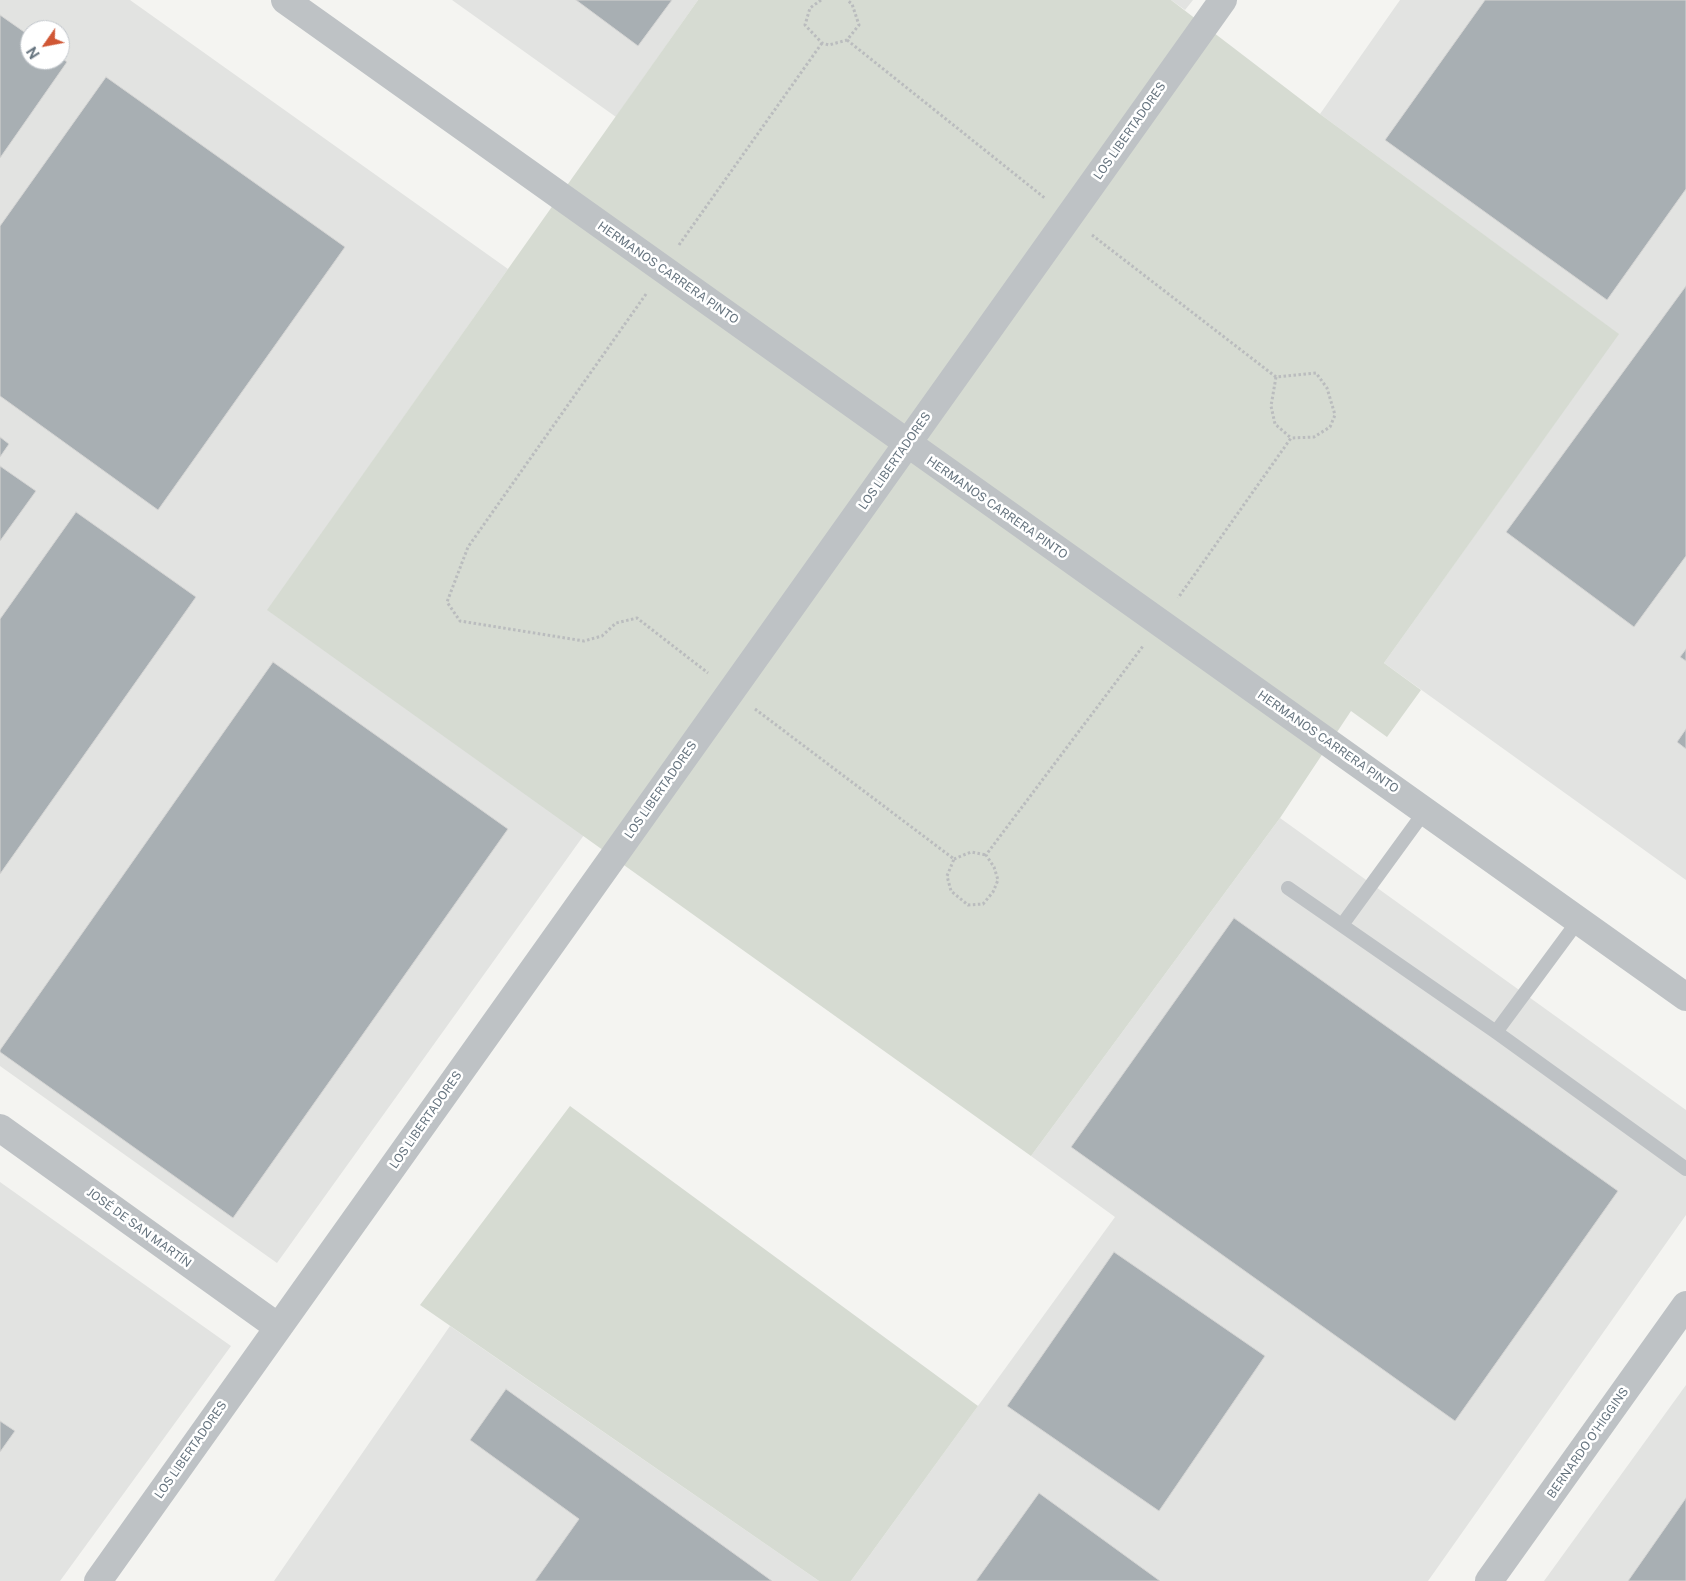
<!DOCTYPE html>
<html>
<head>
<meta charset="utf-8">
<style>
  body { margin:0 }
  #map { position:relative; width:1686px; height:1581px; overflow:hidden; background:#f4f4f1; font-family:"Public Sans",sans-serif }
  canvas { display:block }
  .north { position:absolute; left:20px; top:20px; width:50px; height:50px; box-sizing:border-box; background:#fff; border:1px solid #c2c7cc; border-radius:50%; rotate:237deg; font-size:14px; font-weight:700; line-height:20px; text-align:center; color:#66747f }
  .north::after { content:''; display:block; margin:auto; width:18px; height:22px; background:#d05735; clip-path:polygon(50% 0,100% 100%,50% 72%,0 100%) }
</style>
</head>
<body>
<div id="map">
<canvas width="1686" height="1581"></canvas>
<div class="north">N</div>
</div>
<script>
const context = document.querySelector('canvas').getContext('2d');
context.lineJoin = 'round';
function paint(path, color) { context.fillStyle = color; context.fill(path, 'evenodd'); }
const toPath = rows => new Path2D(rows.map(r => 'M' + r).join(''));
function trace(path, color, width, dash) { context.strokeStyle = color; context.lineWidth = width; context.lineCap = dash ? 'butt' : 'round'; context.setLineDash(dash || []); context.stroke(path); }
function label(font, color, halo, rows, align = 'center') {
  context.font = font + ' "Public Sans",sans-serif'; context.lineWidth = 5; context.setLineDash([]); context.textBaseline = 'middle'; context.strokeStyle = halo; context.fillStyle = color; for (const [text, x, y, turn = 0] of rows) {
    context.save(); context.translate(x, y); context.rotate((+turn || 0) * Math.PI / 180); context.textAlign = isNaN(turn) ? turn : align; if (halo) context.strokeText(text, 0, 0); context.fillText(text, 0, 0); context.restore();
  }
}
const built = toPath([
  [0,0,130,0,508,269,268,610,584,835,277,1263,0,1066],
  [30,30,60,30,60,60,30,60],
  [452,0,698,0,616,117],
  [1171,0,1193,0,1185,10],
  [1400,0,1686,0,1686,880,1384,663,1618,334,1320,114],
  [1280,818,1686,1110,1686,1215,1428,1581,851,1581,1115,1217,1031,1156],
  [0,1182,231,1346,60,1581,0,1581],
  [450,1326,819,1581,274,1581],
  [1686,1385,1686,1581,1544,1581]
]);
const green = toPath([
  [698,0,1171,0,1320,114,1619,334,1384,663,1421,690,1387,737,1351,711,1280,818,1031,1156,267,610],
  [570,1106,978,1406,851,1581,819,1581,420,1305]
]);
const building = toPath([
  [576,0,672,0,638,46,576,0],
  [1485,0,1686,0,1686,189,1607,300,1385,140,1485,0],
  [0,15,30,36,30,60,60,60,60,57,67,62,0,158,0,15],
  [106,77,345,247,158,510,0,396,0,226,106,77],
  [1686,286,1686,556,1634,627,1506,532,1686,286],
  [0,437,9,444,0,457,0,437],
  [0,466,36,491,0,541,0,466],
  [76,512,196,597,0,874,0,619,76,512],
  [1686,649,1686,661,1680,657,1686,649],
  [273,662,508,829,233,1218,0,1052,0,1050,273,662],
  [1686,729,1686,749,1677,742,1686,729],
  [1234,918,1618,1191,1455,1421,1071,1147,1234,918],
  [1114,1252,1265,1356,1159,1511,1007,1406,1114,1252],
  [506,1389,772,1581,535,1581,579,1519,470,1440,506,1389],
  [0,1421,15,1431,0,1452,0,1421],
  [1039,1493,1160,1581,976,1581,1039,1493],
  [1686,1498,1686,1581,1628,1581,1686,1498]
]);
const path = toPath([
  [821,0,810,8,805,25,822,43,829,45,847,40,859,25,852,4,847,0],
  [847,40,1046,199],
  [1092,235,1276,377,1316,373,1327,388,1335,415,1330,427,1314,437,1291,438,1178,598],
  [679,245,822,43],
  [646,294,468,547,447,602,460,621,584,641,602,636,616,623,637,618,708,673],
  [1276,377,1271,406,1275,424,1291,438],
  [755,709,954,859,947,876,951,891,968,905,983,904,993,892,998,880,994,867,986,855,1143,646],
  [954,859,971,852,986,855]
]);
const lane = toPath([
  [1288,888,1496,1032,1686,1169],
  [1342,925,1425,811],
  [1496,1032,1578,921]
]);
const street = toPath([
  [285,0,1686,997],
  [0,1128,278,1327],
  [98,1581,1223,0],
  [1489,1581,1686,1305]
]);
const streetNames = [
  ["LOS LIBERTADORES",1130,131,-55],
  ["HERMANOS CARRERA PINTO",668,273,35],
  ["LOS LIBERTADORES",895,461,-55],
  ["HERMANOS CARRERA PINTO",997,508,35],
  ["HERMANOS CARRERA PINTO",1328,742,35],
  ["LOS LIBERTADORES",661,790,-55],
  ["LOS LIBERTADORES",426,1120,-55],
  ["JOSÉ DE SAN MARTÍN",139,1228,36],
  ["BERNARDO O'HIGGINS",1588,1443,-55],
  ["LOS LIBERTADORES",191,1450,-55]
];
paint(built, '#e2e3e1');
paint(green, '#d6dbd2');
paint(building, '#a8afb3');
trace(building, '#d5d5d4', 1);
trace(path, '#babcbe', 3, [2.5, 2.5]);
trace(lane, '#bec2c5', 14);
trace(street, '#bec2c5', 28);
label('12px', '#66747f', '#fff', streetNames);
</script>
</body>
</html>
